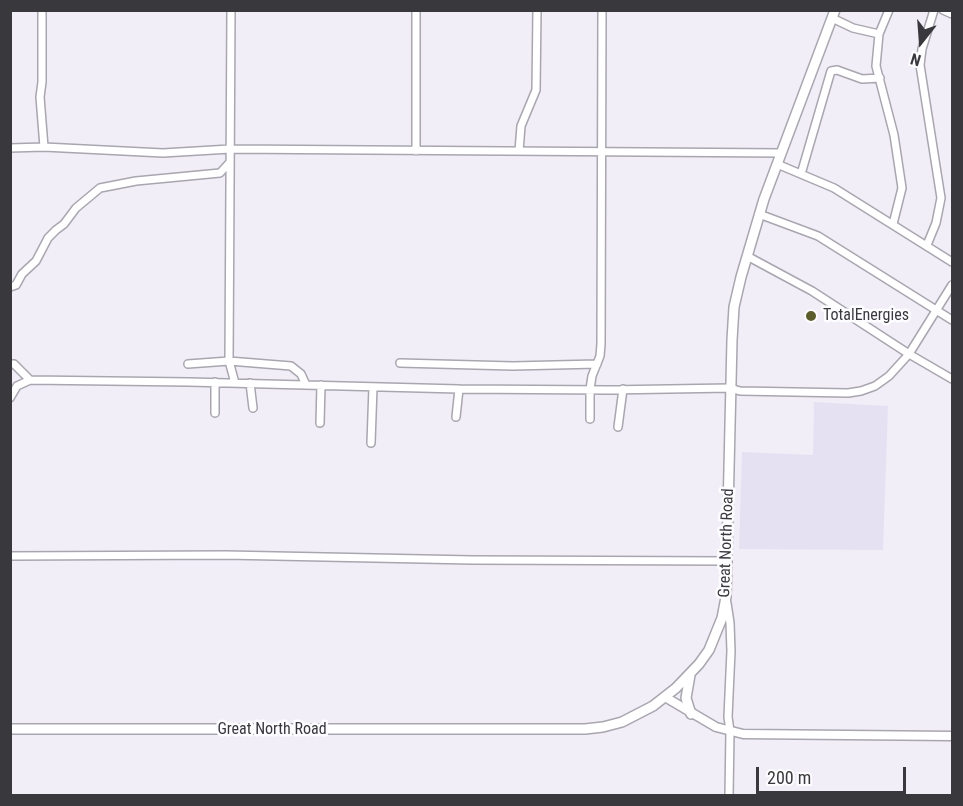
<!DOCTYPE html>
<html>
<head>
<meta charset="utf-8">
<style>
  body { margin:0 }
  #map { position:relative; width:963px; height:806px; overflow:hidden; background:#f1eef8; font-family:"Roboto Condensed",sans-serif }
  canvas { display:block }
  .frame { position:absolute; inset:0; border:12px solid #39383c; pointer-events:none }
  .north { position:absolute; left:891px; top:12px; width:60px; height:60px; -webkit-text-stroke:4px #fdfdff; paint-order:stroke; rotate:197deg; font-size:16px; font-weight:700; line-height:24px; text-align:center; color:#39383c }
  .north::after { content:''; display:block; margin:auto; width:21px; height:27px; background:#39383c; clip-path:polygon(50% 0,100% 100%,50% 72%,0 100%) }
  .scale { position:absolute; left:756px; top:767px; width:150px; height:27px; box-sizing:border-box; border:3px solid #39383c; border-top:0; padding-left:8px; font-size:18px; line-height:21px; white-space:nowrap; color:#39383c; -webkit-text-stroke:4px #fdfdff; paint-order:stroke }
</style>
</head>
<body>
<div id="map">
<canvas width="963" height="806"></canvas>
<div class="frame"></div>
<div class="north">N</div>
<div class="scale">200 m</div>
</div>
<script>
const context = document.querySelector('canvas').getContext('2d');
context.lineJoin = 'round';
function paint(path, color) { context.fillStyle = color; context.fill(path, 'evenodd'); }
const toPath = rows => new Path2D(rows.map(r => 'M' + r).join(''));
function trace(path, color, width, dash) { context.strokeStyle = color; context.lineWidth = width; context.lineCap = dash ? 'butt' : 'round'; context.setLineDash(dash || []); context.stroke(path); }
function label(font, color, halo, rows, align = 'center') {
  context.font = font + ' "Roboto Condensed",sans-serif'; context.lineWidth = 5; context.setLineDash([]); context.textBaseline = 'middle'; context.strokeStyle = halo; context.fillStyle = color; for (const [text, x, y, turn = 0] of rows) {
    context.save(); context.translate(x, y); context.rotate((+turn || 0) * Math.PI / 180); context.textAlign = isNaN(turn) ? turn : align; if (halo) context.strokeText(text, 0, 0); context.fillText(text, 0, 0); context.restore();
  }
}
const built = toPath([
  [814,402,888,406,883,550,739,549,742,452,813,455]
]);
const minor = toPath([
  [42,10,42,82,40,97,44,147],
  [231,10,229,361,235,383],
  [889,10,879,34,876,66,894,135,902,188,893,224],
  [943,10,952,14],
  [832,18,853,28,879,34],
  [10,148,44,147,163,153,230,149,781,153],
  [416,151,416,10],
  [519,151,521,126,536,90,537,10],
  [777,164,834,188,952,262],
  [801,174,831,71,837,70,862,79,880,78],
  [759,214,818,236,952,320],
  [927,245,936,223,941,198,920,65,922,49,934,10],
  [747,256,812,291,909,354,952,379],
  [10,287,16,285,22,274,36,261,48,238,56,230,64,224,76,208,100,188,136,181,220,173,230,162],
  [400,363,513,366,597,364],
  [10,364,14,364,30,380],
  [188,364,229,361,291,366,301,374,306,385],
  [250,383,253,408],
  [10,398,17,386,30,380,189,382,459,389,608,390,730,388,740,391,848,393,861,391,875,386,889,376,909,354,952,285],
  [215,413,215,382],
  [456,417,459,389],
  [590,419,590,389,592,376,600,356,601,344,602,10],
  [320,423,321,385],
  [618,427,623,389],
  [371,443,373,387],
  [10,556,226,555,472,560,728,561],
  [727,603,730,623,731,651,728,717,730,731,729,796]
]);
const major = toPath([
  [665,697,716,727,743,734,952,736]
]);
const highway = toPath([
  [690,675,686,698,691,714],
  [10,729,585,729,603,727,622,722,653,706,676,688,699,664,709,650,722,618,726,597,732,340,734,307,741,277,764,199,835,10]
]);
const markers = [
  [811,316,6,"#5b5e2c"]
];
const poiNames = [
  ["TotalEnergies",823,316]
];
const streetNames = [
  ["Great North Road",727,543,-88],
  ["Great North Road",272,730]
];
paint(built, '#e6e1f2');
trace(minor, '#a9a6af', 10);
trace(major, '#a9a6af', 11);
trace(highway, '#a9a6af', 12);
trace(minor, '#fff', 7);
trace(major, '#fff', 8);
trace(highway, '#fff', 9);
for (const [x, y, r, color] of markers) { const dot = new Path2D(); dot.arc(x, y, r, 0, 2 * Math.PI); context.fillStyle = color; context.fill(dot); trace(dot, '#fdfdff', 2); }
label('16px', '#39383c', '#fdfdff', poiNames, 'left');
label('16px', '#39383c', '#fdfdff', streetNames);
</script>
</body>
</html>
